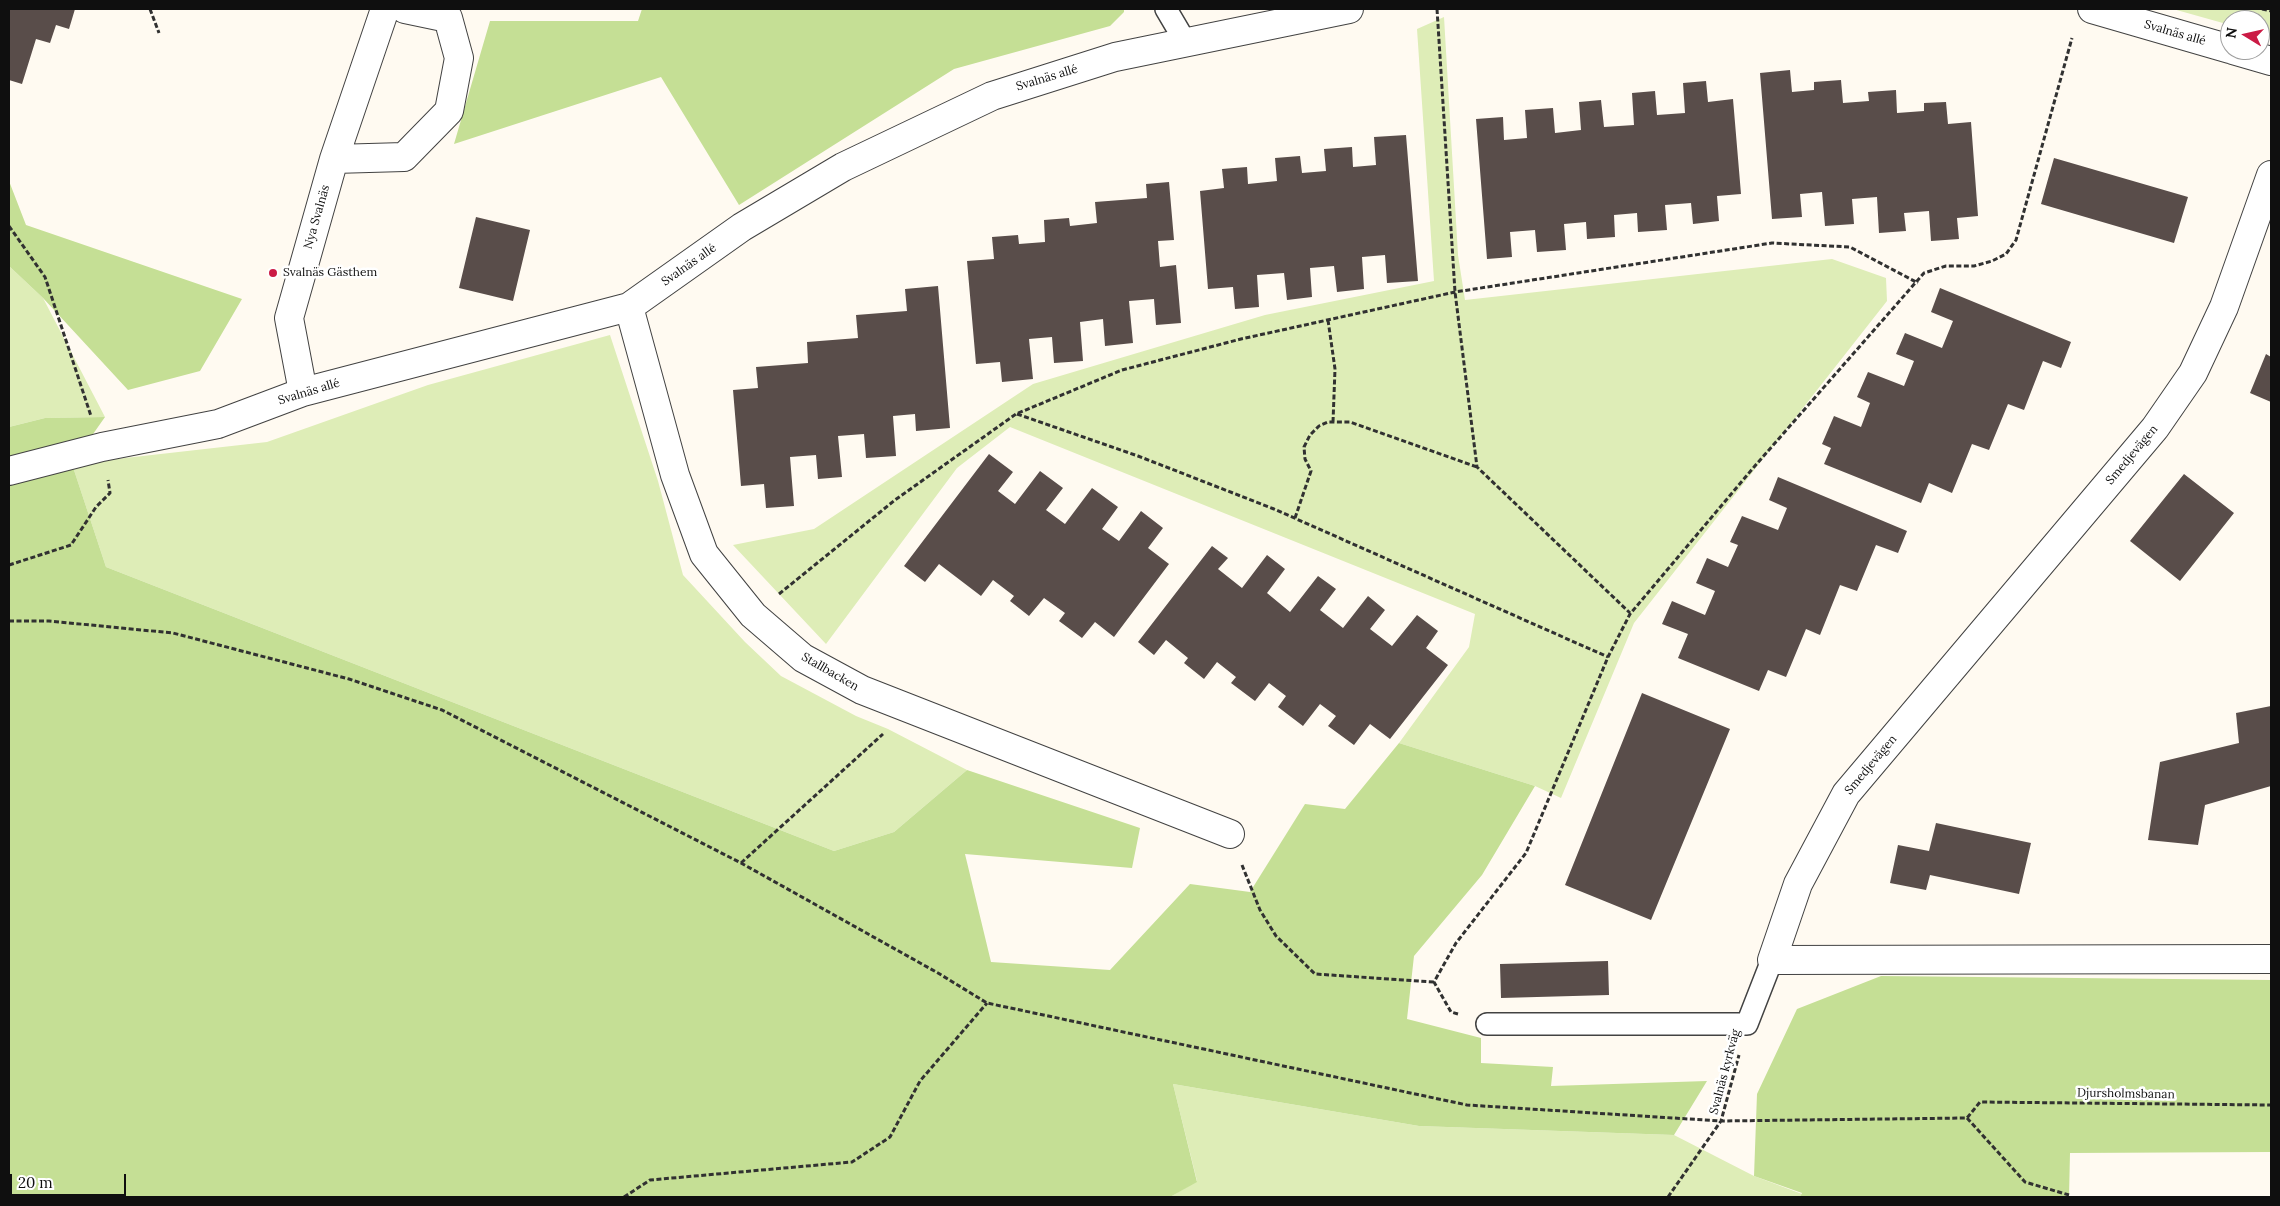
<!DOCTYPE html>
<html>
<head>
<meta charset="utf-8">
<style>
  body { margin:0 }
  #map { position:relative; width:2280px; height:1206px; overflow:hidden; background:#fffaf1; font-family:Lora,serif }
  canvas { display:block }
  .frame { position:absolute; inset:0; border:10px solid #0f0f0f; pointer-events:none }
  .north { position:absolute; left:2220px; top:10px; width:50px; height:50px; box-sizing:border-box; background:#fff; border:1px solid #9f9f9f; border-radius:50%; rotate:279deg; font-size:14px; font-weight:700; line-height:20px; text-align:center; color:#0f0f0f }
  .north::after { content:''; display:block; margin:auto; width:18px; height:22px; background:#cb1b45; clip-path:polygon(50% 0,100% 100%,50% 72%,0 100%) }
  .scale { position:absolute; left:10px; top:1174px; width:116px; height:22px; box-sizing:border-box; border:2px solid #0f0f0f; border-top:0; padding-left:6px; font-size:15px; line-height:18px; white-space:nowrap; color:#0f0f0f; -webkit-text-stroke:4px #fff; paint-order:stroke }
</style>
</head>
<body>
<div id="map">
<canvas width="2280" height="1206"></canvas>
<div class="frame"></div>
<div class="north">N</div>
<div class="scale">20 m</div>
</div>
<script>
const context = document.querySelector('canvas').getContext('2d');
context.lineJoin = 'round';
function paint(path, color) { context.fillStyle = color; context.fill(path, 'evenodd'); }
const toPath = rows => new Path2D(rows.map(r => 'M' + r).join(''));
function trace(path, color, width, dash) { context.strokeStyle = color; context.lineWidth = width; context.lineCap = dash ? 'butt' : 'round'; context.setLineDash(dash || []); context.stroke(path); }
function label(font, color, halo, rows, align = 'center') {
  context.font = font + ' Lora,serif'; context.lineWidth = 5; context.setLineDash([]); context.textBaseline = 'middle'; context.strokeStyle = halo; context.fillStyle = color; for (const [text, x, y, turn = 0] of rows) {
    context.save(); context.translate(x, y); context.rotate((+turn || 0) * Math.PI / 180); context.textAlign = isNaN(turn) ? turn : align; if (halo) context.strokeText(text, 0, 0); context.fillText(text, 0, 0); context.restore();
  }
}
const green = toPath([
  [2173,9,2271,9,2271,37,2260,34,2260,20,2230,20,2230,25],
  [1444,17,1458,255,1465,300,1832,259,1886,278,1887,301,1634,623,1561,798,1535,786,1399,743,1469,647,1475,614,1010,427,957,468,826,644,733,545,814,529,1033,384,1265,315,1434,281,1417,29],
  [9,266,43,298,105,417,45,418,9,427],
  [610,335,658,481,683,575,745,642,781,676,856,716,888,729,967,770,894,832,834,851,106,567,72,464,267,442,428,385],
  [1173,1084,1419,1126,1674,1135,1754,1176,1802,1194,1800,1197,1170,1197,1197,1181]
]);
const forest = toPath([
  [642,9,1124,9,1124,12,1110,26,954,69,739,205,661,77,454,144,490,21,638,21],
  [9,181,26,225,242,299,200,371,128,390,43,298,9,266],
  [105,417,72,464,106,567,834,851,894,832,967,770,1140,828,1132,868,965,854,991,962,1110,970,1190,884,1250,892,1305,804,1345,809,1399,743,1535,786,1482,875,1414,956,1407,1019,1481,1038,1481,1063,1553,1067,1551,1086,1707,1081,1674,1135,1419,1126,1173,1084,1197,1182,1170,1197,9,1197,9,427,45,418],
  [1881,976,2271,980,2271,1152,2070,1153,2069,1197,1800,1197,1802,1193,1754,1176,1757,1094,1797,1009]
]);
const building = toPath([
  [9,9,75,9,69,29,56,25,50,43,36,39,22,84,9,80],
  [1790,70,1792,92,1814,90,1814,82,1841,80,1843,103,1869,101,1868,92,1896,90,1897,113,1924,111,1924,103,1946,102,1948,124,1971,122,1978,216,1957,218,1959,239,1931,241,1929,211,1904,213,1906,231,1879,233,1877,197,1852,199,1854,224,1825,226,1822,192,1800,194,1802,217,1772,219,1760,73],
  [1706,81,1708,102,1733,99,1741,194,1717,196,1719,221,1693,224,1691,203,1665,205,1667,230,1638,232,1637,213,1614,215,1615,237,1587,239,1586,222,1564,224,1566,250,1537,252,1535,230,1510,232,1512,257,1487,259,1476,119,1503,117,1504,140,1527,138,1525,110,1553,108,1555,133,1581,130,1579,102,1601,100,1604,127,1634,125,1632,93,1655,91,1657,115,1685,113,1683,83],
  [1406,135,1418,281,1387,283,1385,255,1362,257,1364,289,1337,292,1334,266,1310,268,1312,297,1287,300,1284,273,1257,275,1259,307,1235,309,1233,287,1208,289,1200,191,1224,188,1222,169,1247,167,1248,184,1277,181,1275,158,1300,156,1302,173,1326,171,1324,149,1352,147,1353,167,1376,165,1374,137],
  [2054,158,2188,197,2174,243,2041,204],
  [1169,182,1174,240,1158,241,1160,267,1176,265,1181,323,1156,325,1154,299,1129,301,1133,343,1105,346,1103,319,1080,322,1083,361,1054,363,1052,337,1029,339,1033,379,1002,382,1000,362,976,364,967,261,994,259,992,237,1018,235,1019,244,1045,242,1044,220,1069,218,1070,226,1097,223,1095,202,1147,198,1146,184],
  [476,217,530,230,513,301,459,288],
  [938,286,950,428,916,431,915,414,893,416,896,456,866,458,864,434,838,436,842,477,818,479,816,455,790,457,794,506,766,508,764,484,741,486,733,390,758,388,756,367,808,363,807,342,858,338,856,315,907,311,905,289],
  [1940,288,2071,342,2061,368,2043,361,2024,410,2008,404,1989,450,1972,444,1952,493,1929,483,1921,503,1824,464,1831,448,1822,444,1834,416,1861,427,1870,403,1857,397,1868,372,1904,386,1914,361,1896,354,1905,333,1942,348,1953,321,1931,312],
  [2266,354,2271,357,2271,402,2250,393],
  [989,454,1013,472,998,491,1015,504,1040,471,1063,488,1046,510,1065,524,1092,488,1118,507,1102,529,1119,541,1141,511,1163,528,1148,548,1169,564,1114,637,1095,622,1082,638,1059,621,1065,613,1044,598,1029,616,1010,601,1014,596,993,580,981,596,939,564,925,582,904,566],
  [2184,474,2234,513,2180,581,2130,541],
  [1778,477,1907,531,1898,553,1876,545,1857,591,1840,585,1820,635,1806,629,1786,677,1768,670,1759,691,1678,658,1688,634,1662,624,1672,601,1705,615,1715,591,1696,583,1707,558,1728,567,1738,545,1730,542,1742,516,1778,530,1787,508,1769,500],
  [1212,546,1228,558,1218,569,1242,588,1267,555,1285,569,1267,593,1290,612,1318,576,1336,589,1320,610,1343,628,1368,596,1385,610,1370,629,1392,646,1417,615,1438,631,1426,648,1448,665,1390,739,1370,724,1354,745,1328,726,1336,716,1320,704,1303,726,1278,707,1286,696,1269,683,1255,701,1231,683,1236,677,1217,662,1204,679,1184,663,1188,658,1166,640,1154,655,1138,642],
  [1642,693,1730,729,1651,920,1565,885],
  [2271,706,2271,786,2205,805,2198,845,2148,840,2160,762,2239,743,2236,713],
  [1936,823,2031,843,2019,894,1930,875,1926,890,1890,883,1898,845,1929,851],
  [1608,961,1609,995,1501,998,1500,964]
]);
const path = toPath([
  [150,9,159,33],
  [1437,9,1455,292,1477,467,1630,613],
  [2262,9,2271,11],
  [9,226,45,277,91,416],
  [1328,320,1335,369,1333,422],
  [1017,414,1138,456,1274,509,1608,657],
  [1295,518,1311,471,1305,459,1304,447,1310,435,1319,426,1328,422,1350,422,1477,467],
  [9,565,71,545,96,507,110,493,108,480],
  [779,594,895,500,1016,414,1122,370,1241,339,1455,292,1772,243,1850,247,1918,283],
  [9,621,49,621,173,633,349,679,442,710,741,863,938,973,987,1003,1467,1105,1721,1121,1967,1118,1980,1102,2271,1105],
  [741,863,883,734],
  [1242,865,1260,910,1276,936,1315,974,1434,982],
  [1458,1014,1451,1012,1434,982,1456,943,1526,853,1608,657,1630,614,1754,467,1924,273,1946,266,1974,266,1992,261,2006,254,2016,240,2072,38],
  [1967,1118,2025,1182,2069,1195],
  [9,1195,17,1197],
  [624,1197,650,1180,852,1162,890,1137,920,1081,987,1003],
  [1668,1197,1721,1121,1739,1055]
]);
const service = toPath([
  [1166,9,1186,43],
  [1487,1024,1747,1024,1772,960]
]);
const minor = toPath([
  [2092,9,2230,49],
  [2233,50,2271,61],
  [334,159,404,157,449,111,459,58,448,18,405,9],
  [2271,175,2224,307,2193,373,2155,428,1846,794,1798,884,1772,960,2271,959],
  [629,307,675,475,704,554,753,615,803,658,862,690,1230,834],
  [303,392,289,318,334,159,385,9],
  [9,471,102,447,218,424,303,392,629,307,742,227,843,167,992,96,1115,57,1349,9]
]);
const markers = [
  [273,273,5,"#cb1b45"]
];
const streetNames = [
  ["Svalnäs allé",2175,33,16],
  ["Svalnäs allé",1047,78,-17],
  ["Nya Svalnäs",317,217,-74],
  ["Svalnäs allé",689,265,-35],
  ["Svalnäs allé",309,392,-17],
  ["Smedjevägen",2132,455,-50],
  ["Stallbacken",830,672,30],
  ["Smedjevägen",1871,765,-50],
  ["Svalnäs kyrkväg",1725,1072,-75],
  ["Djursholmsbanan",2126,1094,1]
];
const poiNames = [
  ["Svalnäs Gästhem",283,273]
];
paint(green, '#deedb7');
paint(forest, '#c5df95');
paint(building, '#594d4a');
trace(service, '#424242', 24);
trace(minor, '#424242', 30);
trace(path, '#313131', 3, [5, 2.5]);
trace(service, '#fff', 21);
trace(minor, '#fff', 28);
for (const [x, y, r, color] of markers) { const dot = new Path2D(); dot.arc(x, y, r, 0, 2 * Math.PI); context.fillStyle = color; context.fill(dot); trace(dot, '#fff', 2); }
label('12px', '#0f0f0f', '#fff', streetNames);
label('12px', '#0f0f0f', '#fff', poiNames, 'left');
</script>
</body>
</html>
